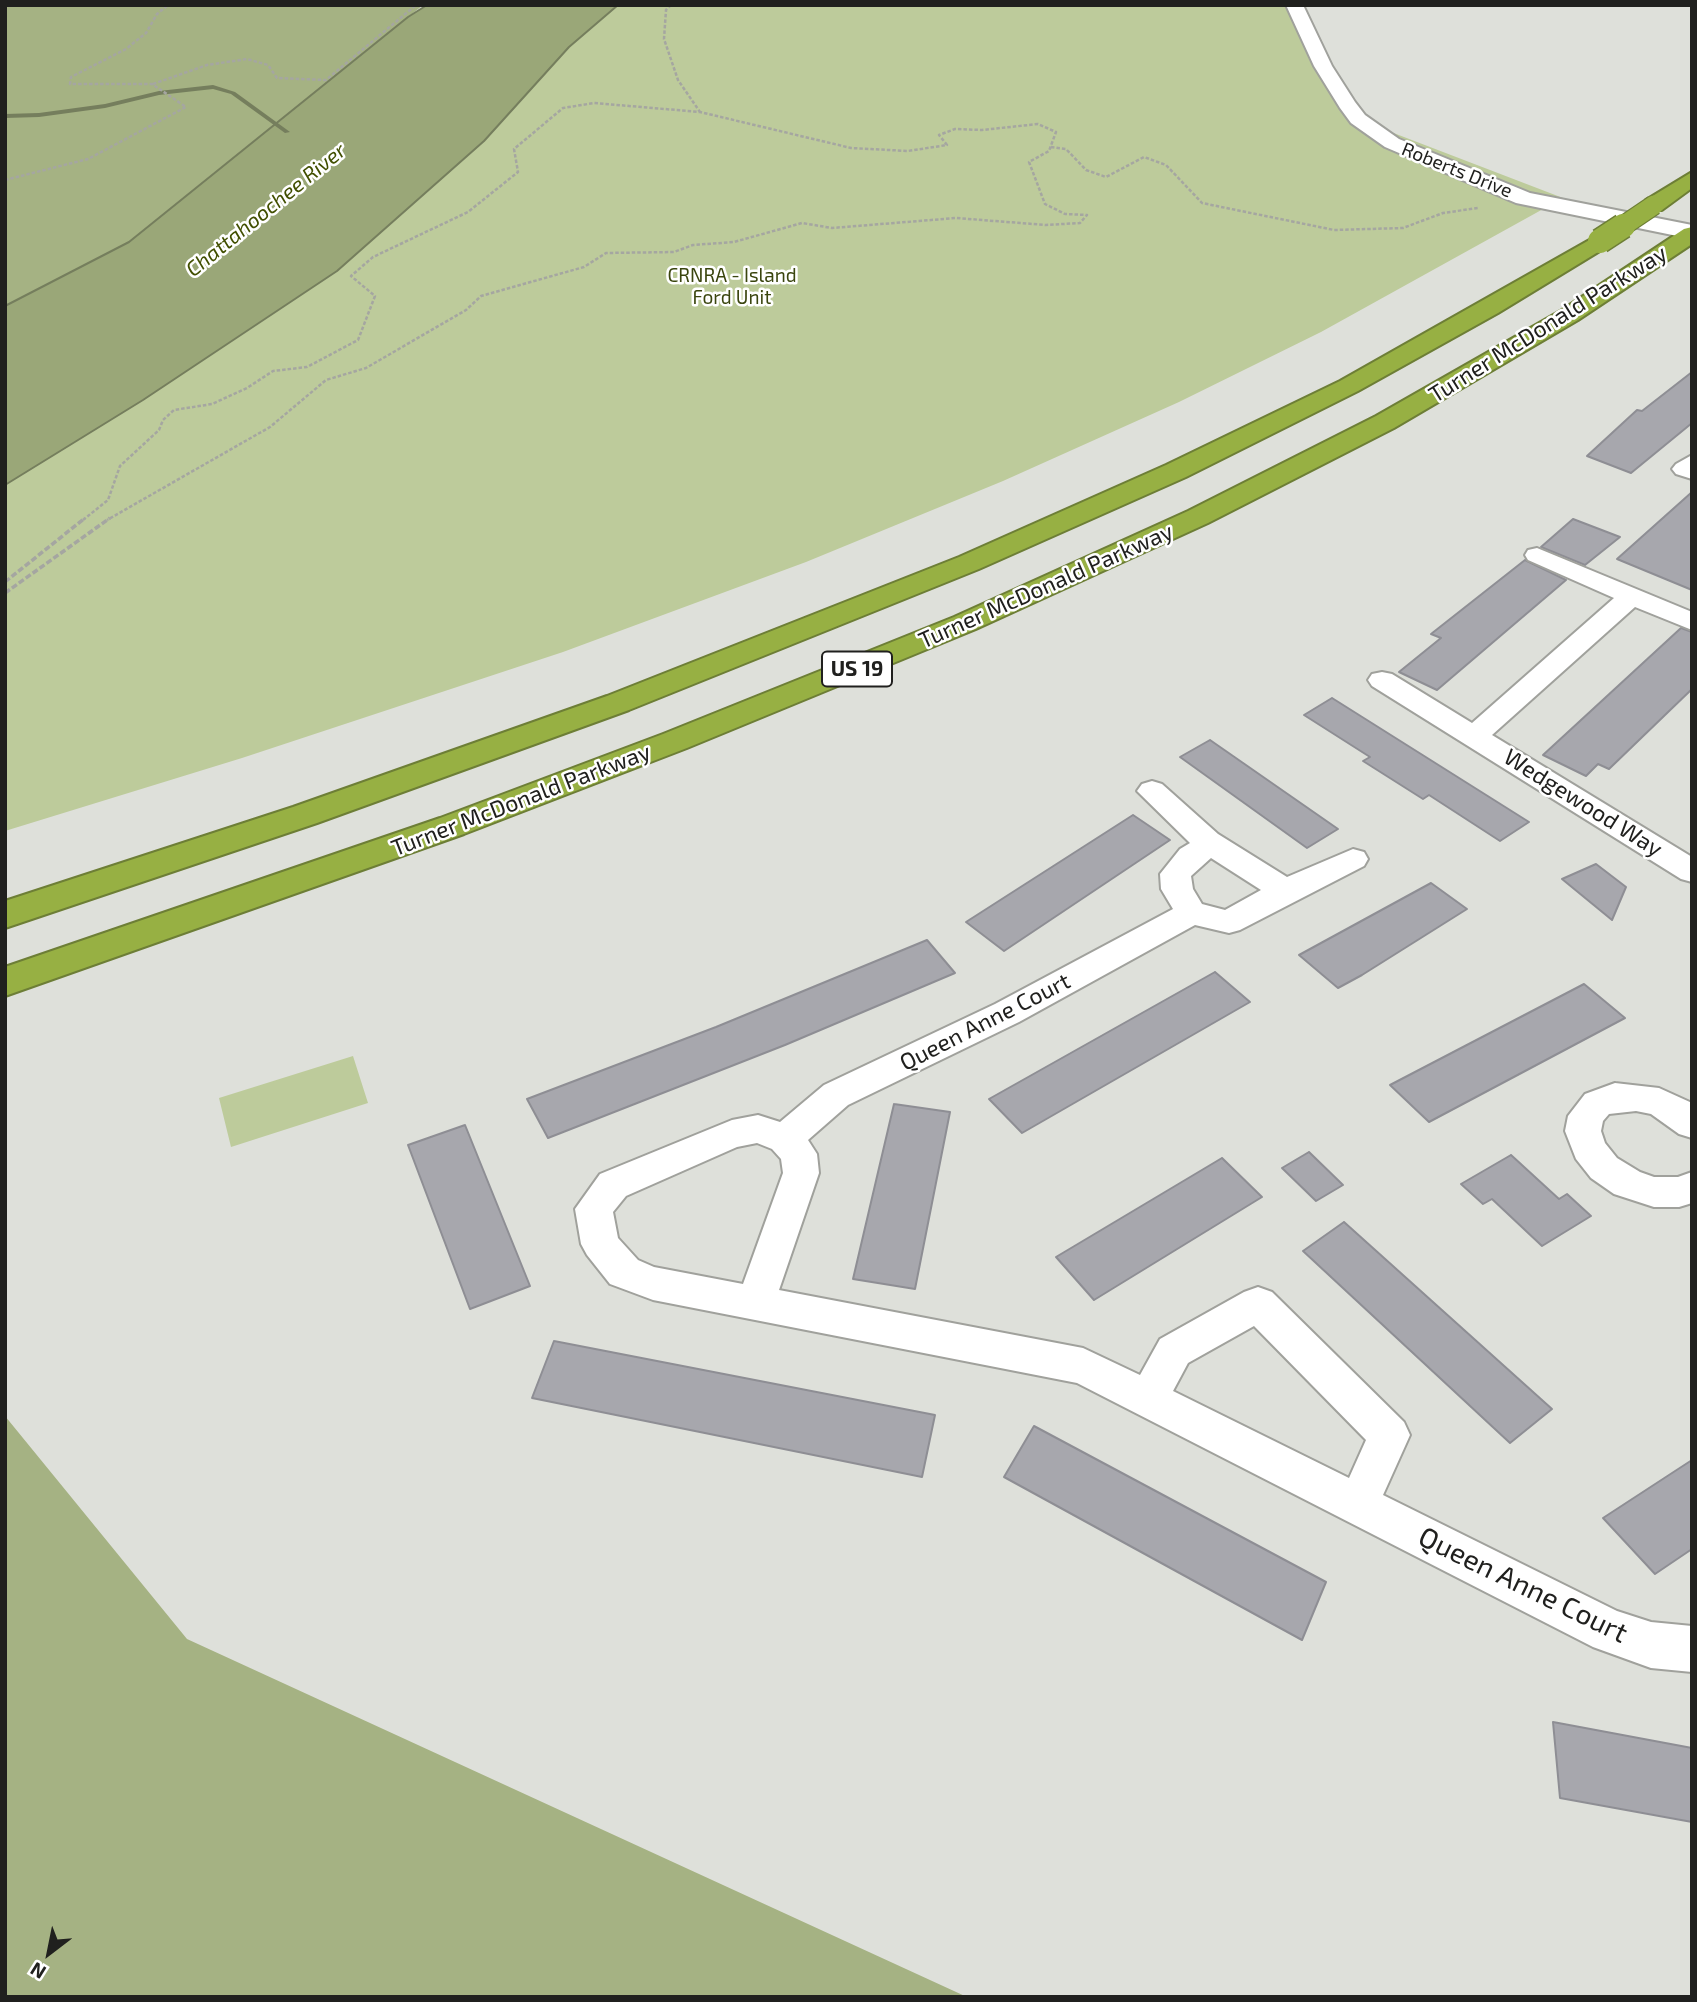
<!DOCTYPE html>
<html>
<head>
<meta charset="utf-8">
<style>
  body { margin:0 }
  #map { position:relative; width:1697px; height:2002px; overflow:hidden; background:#dee0da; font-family:"Exo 2",sans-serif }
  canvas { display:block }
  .frame { position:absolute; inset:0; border:7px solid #20201e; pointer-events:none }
  .north { position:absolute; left:14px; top:1918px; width:70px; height:70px; -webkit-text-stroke:5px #fff; paint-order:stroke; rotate:212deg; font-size:19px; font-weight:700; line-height:28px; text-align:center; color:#20201e }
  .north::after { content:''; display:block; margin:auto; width:24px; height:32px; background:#20201e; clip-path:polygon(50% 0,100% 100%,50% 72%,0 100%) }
</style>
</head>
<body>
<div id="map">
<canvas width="1697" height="2002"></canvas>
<div class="frame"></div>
<div class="north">N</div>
</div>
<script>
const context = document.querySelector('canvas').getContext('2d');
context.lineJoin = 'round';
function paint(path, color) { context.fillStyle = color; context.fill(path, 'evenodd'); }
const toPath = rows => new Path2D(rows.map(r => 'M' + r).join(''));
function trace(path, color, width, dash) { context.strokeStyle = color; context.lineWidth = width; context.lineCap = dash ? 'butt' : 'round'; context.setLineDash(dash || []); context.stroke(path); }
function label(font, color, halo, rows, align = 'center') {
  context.font = font + ' "Exo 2",sans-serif'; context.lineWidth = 5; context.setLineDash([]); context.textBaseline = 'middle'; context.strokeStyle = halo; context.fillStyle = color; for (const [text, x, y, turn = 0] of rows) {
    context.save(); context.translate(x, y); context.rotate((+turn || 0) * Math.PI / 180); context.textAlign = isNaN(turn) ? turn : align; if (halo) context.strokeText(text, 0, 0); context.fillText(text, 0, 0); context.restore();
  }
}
const green = toPath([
  [618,5,1290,5,1289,10,1344,114,1563,198,1321,332,1179,402,1003,481,806,562,563,652,242,758,5,831,5,485,143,400,337,271,484,141,569,47],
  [353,1056,368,1103,231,1147,219,1098]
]);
const forest = toPath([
  [5,5,423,5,129,242,5,306],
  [5,1416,187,1639,967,1997,5,1997]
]);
const water = toPath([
  [427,5,618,5,569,47,484,141,337,271,143,400,5,485,5,306,129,242,408,17,427,5]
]);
const stream = toPath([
  [213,85,235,92,290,132,285,133,231,94,213,89,159,95,105,108,39,117,5,118,5,114,39,113,105,104,159,91,213,85]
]);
const building = toPath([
  [1692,372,1692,423,1631,473,1587,456,1637,410,1642,411,1692,372],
  [1692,492,1692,590,1617,559,1692,492],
  [1573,519,1620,537,1585,565,1541,547,1573,519],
  [1525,560,1566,580,1437,690,1399,672,1441,638,1431,634,1525,560],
  [1681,628,1692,632,1692,689,1609,769,1598,764,1586,776,1543,755,1681,628],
  [1332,698,1529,822,1500,841,1429,795,1423,799,1363,761,1370,757,1304,715,1332,698],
  [1210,740,1338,829,1307,848,1180,757,1210,740],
  [1133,815,1170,840,1004,951,966,922,1133,815],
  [1596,864,1626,887,1612,920,1562,879,1596,864],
  [1431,883,1467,909,1362,975,1338,988,1299,955,1431,883],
  [927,940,955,973,785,1045,548,1138,527,1099,716,1027,927,940],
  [1215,972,1250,1002,1022,1133,989,1099,1215,972],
  [1584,984,1625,1018,1429,1122,1390,1085,1584,984],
  [894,1104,950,1112,915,1289,853,1279,894,1104],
  [465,1125,530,1286,470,1309,408,1145,465,1125],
  [1309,1152,1343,1185,1316,1201,1282,1168,1309,1152],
  [1511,1155,1559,1199,1567,1194,1591,1216,1542,1246,1492,1199,1483,1204,1461,1184,1511,1155],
  [1222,1158,1262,1197,1094,1300,1056,1257,1222,1158],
  [1344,1222,1552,1409,1510,1443,1303,1251,1344,1222],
  [554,1341,935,1415,922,1477,532,1398,554,1341],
  [1034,1426,1326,1582,1302,1640,1004,1477,1034,1426],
  [1692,1460,1692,1549,1655,1574,1603,1518,1692,1460],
  [1553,1722,1692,1748,1692,1822,1560,1798,1553,1722]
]);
const pathFar1 = toPath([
  [671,5,666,10,664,39,678,80,700,112],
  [153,84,207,65,247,59,268,65,277,78,326,80,416,5],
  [1051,147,1066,149,1086,170,1106,177,1144,157,1166,165,1202,203,1334,230,1403,228,1443,213,1478,208],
  [5,180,88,159,186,107,152,84,70,84,71,77,126,49,146,33,157,14,168,5],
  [83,520,108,500,120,466,159,430,163,420,174,410,212,404,247,388,273,371,307,367,358,340,375,296,351,276,373,257,468,212,518,172,514,149,563,108,594,103,700,112,851,148,908,151,947,145,939,135,955,129,982,130,1038,124,1056,132,1049,151,1029,162,1045,204,1065,214,1087,215,1080,223,1046,225,956,218,832,228,802,223,734,242,693,245,674,252,606,253,584,267,481,296,466,310,366,368,326,380,270,427,107,520]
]);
const path = toPath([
  [5,582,85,518],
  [5,593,110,518]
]);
const minor = toPath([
  [1692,455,1692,479,1676,474,1672,469,1676,464,1692,455],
  [1537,548,1692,612,1692,630,1635,607,1492,735,1692,857,1692,882,1681,879,1372,686,1368,680,1372,674,1382,672,1392,674,1472,723,1614,598,1528,560,1525,555,1528,550,1537,548],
  [1152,781,1162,784,1218,834,1287,877,1353,849,1364,852,1368,859,1364,866,1240,930,1229,933,1195,925,1019,1022,848,1105,808,1140,817,1154,819,1173,779,1290,1083,1348,1140,1375,1160,1339,1244,1292,1258,1287,1272,1292,1404,1422,1410,1435,1383,1495,1617,1611,1651,1622,1692,1626,1692,1672,1651,1668,1593,1647,1077,1383,653,1300,610,1284,587,1255,581,1244,575,1209,600,1174,732,1120,758,1115,780,1122,824,1085,995,1004,1173,909,1161,889,1160,874,1180,849,1190,843,1137,791,1142,784,1152,781],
  [1211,858,1261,890,1225,910,1202,904,1193,889,1191,876,1211,858],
  [757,1143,772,1149,781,1159,783,1173,743,1284,654,1267,638,1260,618,1238,613,1212,626,1196,737,1147,757,1143],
  [1254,1326,1366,1440,1349,1478,1173,1391,1188,1363,1254,1326],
  [1615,1083,1659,1088,1692,1103,1692,1138,1679,1134,1651,1114,1636,1111,1609,1114,1603,1121,1601,1131,1605,1143,1617,1158,1640,1172,1654,1177,1678,1177,1692,1172,1692,1203,1679,1207,1654,1207,1614,1194,1591,1178,1576,1159,1565,1131,1568,1116,1585,1094,1615,1083]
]);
const tertiary = toPath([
  [1286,5,1303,5,1332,66,1355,102,1365,115,1399,139,1530,193,1692,225,1692,239,1516,203,1385,147,1351,123,1340,108,1314,66,1286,5]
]);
const motorway = toPath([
  [1692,172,1692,188,1662,210,1646,210,1643,205,1646,200,1692,172],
  [1692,227,1692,244,1578,320,1394,428,1208,523,976,629,687,748,464,834,5,996,5,967,440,818,663,734,954,617,1188,511,1376,416,1562,310,1684,229,1692,227],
  [1600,234,1611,241,1608,246,1498,313,1358,391,1186,477,979,569,629,710,317,823,5,928,5,901,293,807,607,696,959,557,1166,465,1340,381,1600,234]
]);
const motorwayBridgeFar1 = toPath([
  [1620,228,1654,205]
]);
const motorwayBridge = toPath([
  [1600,241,1623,226]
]);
const farStreetnames = [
  ["Roberts Drive",1457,170,22]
];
const farParknames = [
  ["CRNRA - Island",732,276],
  ["Ford Unit",732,298]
];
const farWaternames = [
  ["Chattahoochee River",266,210,-39]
];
const shields = [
  [857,669,70]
];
const shieldNames = [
  ["US 19",857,669]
];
const streetNames = [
  ["Turner McDonald Parkway",1548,324,-32],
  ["Turner McDonald Parkway",1046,586,-24],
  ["Turner McDonald Parkway",521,800,-21],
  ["Wedgewood Way",1583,803,32],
  ["Queen Anne Court",985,1022,-27]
];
const nearStreetnames = [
  ["Queen Anne Court",1523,1585,26]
];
paint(green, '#bdcb9b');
paint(forest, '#a5b283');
paint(water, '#9aa778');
trace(water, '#757e5d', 2);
paint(stream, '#757e5d');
paint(building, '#a7a7ad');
trace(building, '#8e8e94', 2);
trace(minor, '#a0a19c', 4);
trace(tertiary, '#a0a19c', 4);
trace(motorway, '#6d7e36', 4);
trace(pathFar1, '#a5a6a1', 2.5, [3.5, 2]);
trace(path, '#a5a6a1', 3.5, [6, 2.5]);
paint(minor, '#fff');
paint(tertiary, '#fff');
paint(motorway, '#97b043');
trace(motorwayBridgeFar1, '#6d7e36', 21, []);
trace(motorwayBridge, '#6d7e36', 27, []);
trace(motorwayBridgeFar1, '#97b043', 19);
trace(motorwayBridge, '#97b043', 24);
label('19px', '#20201e', '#fff', farStreetnames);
label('19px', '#3a450e', '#fff', farParknames);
label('italic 21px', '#414f00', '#fff', farWaternames);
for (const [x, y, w] of shields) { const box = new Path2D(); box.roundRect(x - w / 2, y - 17.5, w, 35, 5); context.fillStyle = '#fff'; context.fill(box); trace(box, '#20201e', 2); }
label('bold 21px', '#20201e', null, shieldNames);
label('23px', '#20201e', '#fff', streetNames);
label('28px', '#20201e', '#fff', nearStreetnames);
</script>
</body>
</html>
